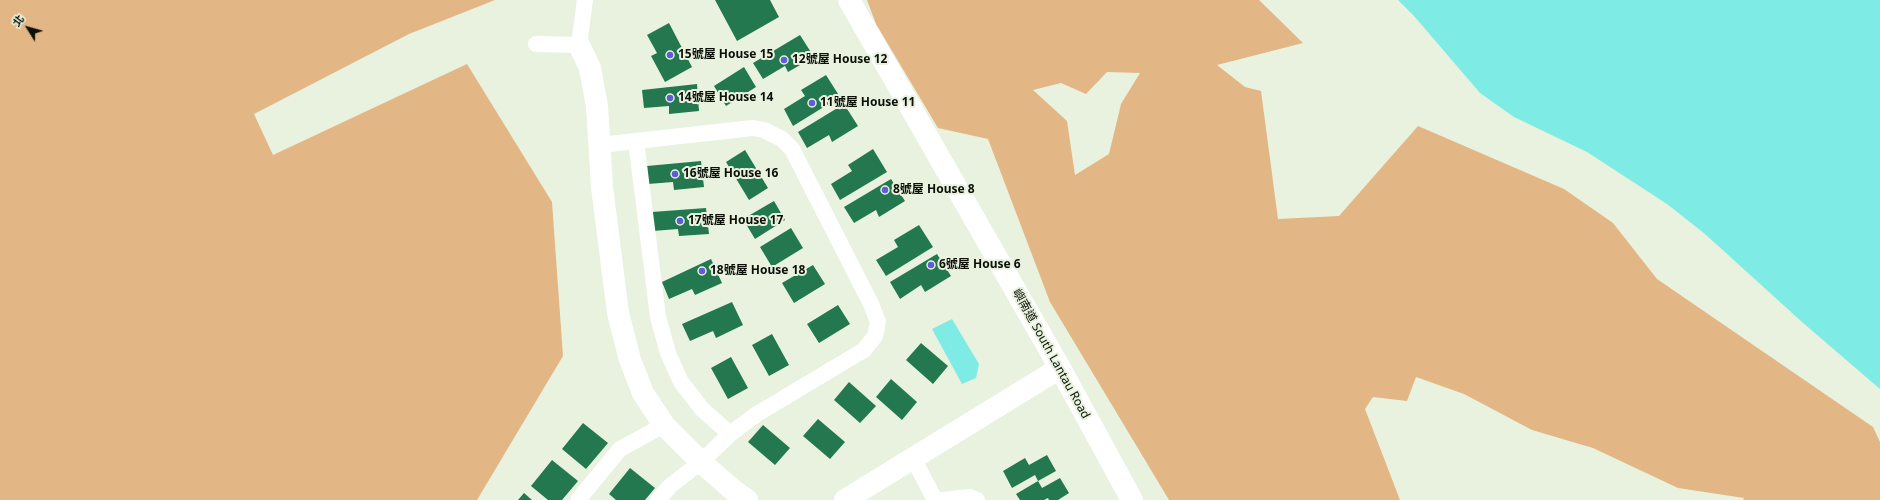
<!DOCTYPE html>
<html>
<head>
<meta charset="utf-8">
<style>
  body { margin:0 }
  #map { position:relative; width:1880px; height:500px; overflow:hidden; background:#e8f2de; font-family:"Noto Sans","Noto Sans TC",sans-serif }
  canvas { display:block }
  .north { position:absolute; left:8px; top:8px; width:40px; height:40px; -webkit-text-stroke:3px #e8f2de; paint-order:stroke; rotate:307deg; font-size:11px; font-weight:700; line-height:16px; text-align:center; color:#0c1009 }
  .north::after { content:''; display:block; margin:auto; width:14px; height:18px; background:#0c1009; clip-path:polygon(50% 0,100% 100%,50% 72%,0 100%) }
</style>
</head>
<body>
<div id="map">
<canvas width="1880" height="500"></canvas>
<div class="north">北</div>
</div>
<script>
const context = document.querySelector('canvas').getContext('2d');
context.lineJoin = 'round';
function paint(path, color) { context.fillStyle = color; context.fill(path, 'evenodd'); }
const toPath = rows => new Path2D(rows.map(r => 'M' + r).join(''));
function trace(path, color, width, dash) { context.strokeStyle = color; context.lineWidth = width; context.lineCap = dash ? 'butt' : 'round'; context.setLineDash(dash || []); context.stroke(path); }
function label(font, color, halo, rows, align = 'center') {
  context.font = font + ' "Noto Sans","Noto Sans TC",sans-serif'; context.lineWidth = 4; context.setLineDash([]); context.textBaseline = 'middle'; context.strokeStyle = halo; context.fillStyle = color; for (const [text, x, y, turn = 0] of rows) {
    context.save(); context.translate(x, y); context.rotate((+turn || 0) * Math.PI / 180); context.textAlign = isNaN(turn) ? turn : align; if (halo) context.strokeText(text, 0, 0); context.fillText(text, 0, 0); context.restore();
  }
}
const green = toPath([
  [0,0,495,0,409,34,254,114,273,155,467,64,552,202,563,356,477,500,0,500],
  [867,0,1259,0,1303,43,1217,65,1245,87,1261,91,1278,219,1339,216,1418,126,1564,189,1613,223,1657,279,1873,427,1880,442,1880,500,1743,500,1744,498,1678,488,1593,448,1532,430,1464,394,1416,377,1407,401,1373,397,1365,409,1400,500,1169,500,1050,302,988,139,938,128,876,24],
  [1107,72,1140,73,1121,104,1109,154,1075,175,1067,121,1033,90,1061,83,1086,94]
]);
const water = toPath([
  [1398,0,1880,0,1880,389,1802,322,1705,234,1667,204,1587,152,1514,117,1480,93,1414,16],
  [952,319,979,364,976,378,962,384,932,329]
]);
const building = toPath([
  [715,0,770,0,779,17,737,41],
  [669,23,692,67,665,82,651,56,657,53,647,35],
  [800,35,814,57,788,72,785,66,763,79,753,63],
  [744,67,756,87,726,106,714,86],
  [826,75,840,97,793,126,784,109,805,96,801,90],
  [697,84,699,111,669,114,669,106,644,108,642,90],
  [844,104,858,126,832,142,829,135,807,148,798,132],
  [873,149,887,172,840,200,831,184,852,171,848,165],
  [745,150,768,188,749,200,726,162],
  [701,161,704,187,674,190,673,182,648,184,647,166],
  [891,179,905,201,879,217,876,210,854,223,844,207],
  [774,201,785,220,755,239,743,219],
  [706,208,709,234,679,236,678,229,653,231,652,212],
  [919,225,933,247,886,276,876,260,898,247,894,240],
  [791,228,803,248,772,267,760,247],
  [937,254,951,276,925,292,921,285,900,299,890,282],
  [711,259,722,283,695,295,692,289,669,299,662,282],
  [813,265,825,284,794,303,782,283],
  [732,302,743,325,716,338,713,331,690,341,682,324],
  [838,305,850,324,819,343,807,324],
  [772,334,789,365,769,376,752,345],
  [921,343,948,366,933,384,906,360],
  [731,357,748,388,728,399,711,368],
  [891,379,917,402,902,420,876,397],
  [849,382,876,406,860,423,834,400],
  [818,419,845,442,830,459,803,436],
  [583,423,608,443,586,469,562,449],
  [763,425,790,448,775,465,748,442],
  [1047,455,1056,471,1038,481,1035,475,1012,488,1003,471,1025,458,1029,465],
  [552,460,578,481,562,500,548,500,531,486],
  [630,468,655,488,645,500,616,500,609,494],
  [1060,478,1069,493,1058,500,1049,500,1048,498,1044,500,1020,500,1016,494,1038,481,1042,488],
  [524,493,532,500,518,500]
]);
const lane = toPath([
  [536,44,579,45,585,0],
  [636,141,658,317,668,353,681,382,702,409,730,434],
  [600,145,753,128,764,130,782,139,792,149,871,304,878,322,875,336,864,350,757,414,730,434,701,462,670,486,658,500],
  [913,458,935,500],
  [578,500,620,449,664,425],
  [942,500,970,497,977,500]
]);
const street = toPath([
  [579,45,590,68,597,106,602,187,618,313,630,360,643,393,664,425,701,462,733,490,747,500],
  [845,500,1060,368]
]);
const secondary = toPath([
  [849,0,1060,368,1132,500]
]);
const markers = [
  [670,55,4,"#5f5dd5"],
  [784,60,4,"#5f5dd5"],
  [670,98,4,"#5f5dd5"],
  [812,103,4,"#5f5dd5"],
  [675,174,4,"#5f5dd5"],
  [885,190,4,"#5f5dd5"],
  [680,221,4,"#5f5dd5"],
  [931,265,4,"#5f5dd5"],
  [702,271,4,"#5f5dd5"]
];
const poiNames = [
  ["15號屋 House 15",678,55],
  ["12號屋 House 12",792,60],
  ["14號屋 House 14",678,98],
  ["11號屋 House 11",820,103],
  ["16號屋 House 16",683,174],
  ["8號屋 House 8",893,190],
  ["17號屋 House 17",688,221],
  ["6號屋 House 6",939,265],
  ["18號屋 House 18",710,271]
];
const streetNames = [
  ["嶼南道 South Lantau Road",1051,354,61]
];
paint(green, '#e3b685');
paint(water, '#7eece4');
paint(building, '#237850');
trace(lane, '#fff', 16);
trace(street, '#fff', 22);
trace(secondary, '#fff', 22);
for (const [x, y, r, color] of markers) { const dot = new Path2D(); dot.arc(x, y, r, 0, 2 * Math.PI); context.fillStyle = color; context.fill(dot); trace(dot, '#e8f2de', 1.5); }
label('bold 12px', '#0c1009', '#e8f2de', poiNames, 'left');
label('12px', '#0c1009', '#e8f2de', streetNames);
</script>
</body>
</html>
